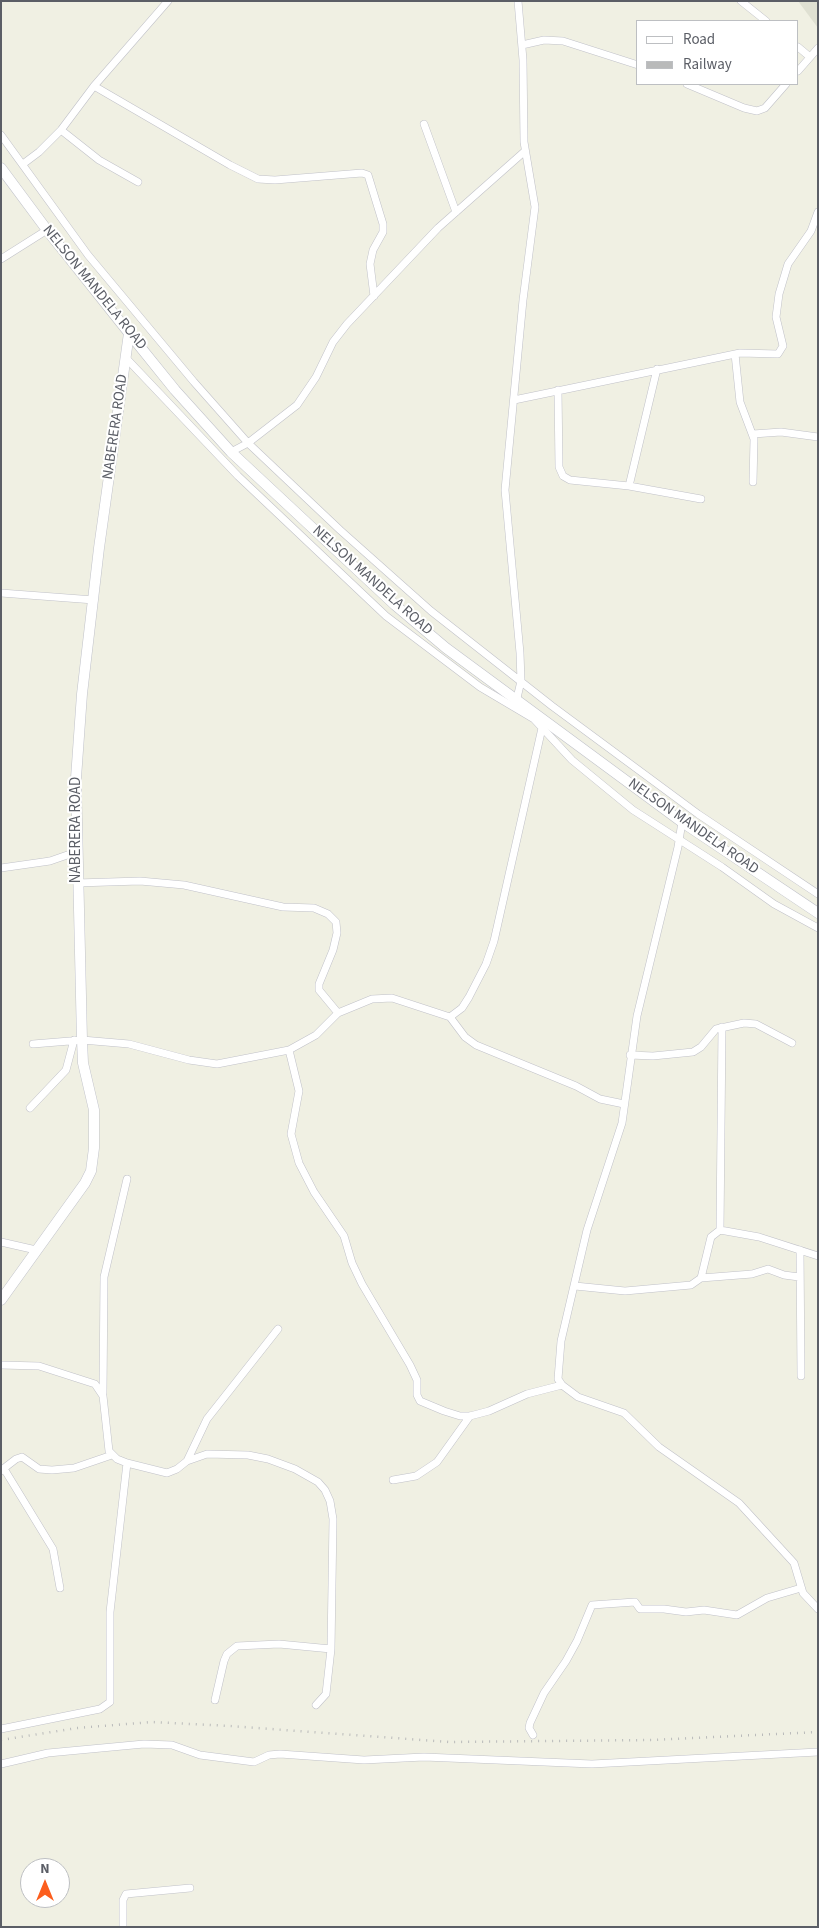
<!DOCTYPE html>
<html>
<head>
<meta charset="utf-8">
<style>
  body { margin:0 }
  #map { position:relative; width:819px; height:1928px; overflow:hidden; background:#f0f0e3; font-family:"Source Sans 3",sans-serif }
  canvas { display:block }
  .frame { position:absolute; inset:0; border:2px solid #5b5e66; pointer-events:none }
  .legend { position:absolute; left:636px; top:20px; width:162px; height:65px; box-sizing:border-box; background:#fff; border:1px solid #bdbfc2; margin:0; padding:6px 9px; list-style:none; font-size:15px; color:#5b5e66 }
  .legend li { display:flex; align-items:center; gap:10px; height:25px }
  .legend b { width:25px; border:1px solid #bdbfc2 }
  .north { position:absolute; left:20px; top:1858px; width:50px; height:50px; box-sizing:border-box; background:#fff; border:1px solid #bdbfc2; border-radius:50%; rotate:0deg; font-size:14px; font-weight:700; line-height:20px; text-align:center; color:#5b5e66 }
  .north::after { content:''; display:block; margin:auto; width:18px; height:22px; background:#fc5e1e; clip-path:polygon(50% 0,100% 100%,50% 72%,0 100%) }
</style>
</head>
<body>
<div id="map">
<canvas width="819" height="1928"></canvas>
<div class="frame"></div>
<ul class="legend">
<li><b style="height:6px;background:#fff"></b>Road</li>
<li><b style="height:6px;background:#b9baba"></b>Railway</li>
</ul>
<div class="north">N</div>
</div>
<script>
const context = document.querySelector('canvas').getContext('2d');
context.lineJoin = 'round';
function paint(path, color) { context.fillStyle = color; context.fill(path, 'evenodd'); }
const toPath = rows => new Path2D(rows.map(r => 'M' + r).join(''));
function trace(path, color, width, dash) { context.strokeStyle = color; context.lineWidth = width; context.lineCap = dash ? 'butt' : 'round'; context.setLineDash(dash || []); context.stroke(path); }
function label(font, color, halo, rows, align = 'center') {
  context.font = font + ' "Source Sans 3",sans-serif'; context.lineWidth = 4; context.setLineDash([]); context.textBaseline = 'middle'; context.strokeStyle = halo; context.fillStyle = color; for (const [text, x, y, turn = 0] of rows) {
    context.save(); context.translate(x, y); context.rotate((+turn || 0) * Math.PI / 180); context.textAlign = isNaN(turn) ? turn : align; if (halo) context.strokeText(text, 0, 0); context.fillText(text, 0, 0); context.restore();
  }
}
const education = toPath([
  [798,1,818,1,818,28]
]);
const street = toPath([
  [741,1,766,21],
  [522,45,544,40,563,41,638,65],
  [798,47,810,57],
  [798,71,818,48],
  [687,84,744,108,757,111,765,108,786,84],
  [94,86,230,165,258,179,275,180,362,173,368,175,383,224,383,232,373,250,370,264,374,296],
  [424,124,456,212],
  [61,130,99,160,138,182],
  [1,135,88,255,194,382,248,443,340,530,431,611,552,706,698,814,818,894],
  [23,164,39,152,61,130,94,86,168,1],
  [1,259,47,230],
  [735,354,740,402,754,439,753,482],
  [125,357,238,476,386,616,480,687,534,719,572,760,633,810,722,867,774,904,818,928],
  [558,390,559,467,563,476,570,480,629,486,701,499],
  [514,400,740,353,778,354,783,346,776,317,779,294,788,264,811,231,818,212],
  [753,434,781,432,818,437],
  [231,452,248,443,297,405,316,377,333,342,347,324,438,228,525,151],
  [629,486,657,369],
  [1,593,94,600],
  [517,698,521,681,520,653,505,490,523,300,535,207,524,142,523,60,518,1],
  [682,822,678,847,637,1016,622,1123,587,1230,561,1341,558,1379,562,1385,578,1397,624,1413,659,1447,739,1503,794,1563,803,1593,818,1609],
  [1,868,50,861,76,852],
  [77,883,140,881,184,885,283,907,314,908,328,914,336,922,337,933,333,950,319,984,319,990,338,1013],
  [450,1017,465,1037,476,1045,576,1086,600,1099,624,1104],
  [33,1044,82,1040,129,1044,189,1060,217,1064,289,1050,316,1035,338,1013,372,999,392,998,450,1017,462,1008,469,997,486,964,494,941,542,728],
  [289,1050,299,1091,291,1134,299,1163,314,1192,344,1236,352,1263,362,1284,410,1365,417,1380,417,1395,420,1401,444,1411,460,1416,470,1416,489,1411,527,1394,562,1385],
  [630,1055,653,1056,693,1052,701,1047,716,1029,744,1023,756,1024,792,1043],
  [30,1108,66,1070,74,1040],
  [720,1230,722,1027],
  [1,1242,36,1250],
  [800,1250,801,1376],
  [701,1278,752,1274,768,1269,784,1275,799,1277],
  [575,1286,625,1291,691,1285,701,1278,711,1237,720,1230,759,1237,818,1256],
  [1,1365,39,1366,95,1384,103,1396,109,1451,117,1459,127,1463,167,1473,177,1469,187,1461,207,1454,248,1455,268,1459,295,1469,318,1482,325,1490,330,1501,333,1519,331,1649,326,1694,316,1705],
  [103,1393,104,1277,127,1179],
  [187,1461,207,1419,278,1329],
  [1,1469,6,1472,53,1549,60,1588],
  [3,1469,16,1459,22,1457,39,1469,52,1470,74,1468,112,1455],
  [393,1480,416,1476,437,1462,470,1416],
  [215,1700,224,1661,227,1654,237,1646,279,1644,331,1649],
  [1,1729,100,1709,110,1702,110,1612,127,1463],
  [533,1735,529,1728,530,1723,544,1693,566,1661,577,1641,592,1605,635,1602,640,1609,664,1609,686,1612,704,1610,737,1615,767,1598,801,1588],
  [1,1764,48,1753,144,1744,172,1745,200,1755,254,1762,269,1755,280,1754,364,1760,424,1757,592,1764,818,1752],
  [123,1927,123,1900,126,1894,190,1888]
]);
const secondary = toPath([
  [1,168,47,230,129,333,175,390,231,452,395,605,446,648,682,822,818,913],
  [1,1300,85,1183,91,1171,94,1148,94,1110,83,1063,82,1040,76,778,82,694,99,548,129,333]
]);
const rail = toPath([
  [1,1740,77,1728,152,1722,230,1726,449,1742,652,1740,818,1732]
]);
const streetNames = [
  ["NELSON MANDELA ROAD",94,288,51],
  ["NABERERA ROAD",116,427,-82],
  ["NELSON MANDELA ROAD",372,581,42],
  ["NELSON MANDELA ROAD",693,827,35],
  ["NABERERA ROAD",77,830,-90]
];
paint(education, '#dfe0d2');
trace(street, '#c0c1c8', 8);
trace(secondary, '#c0c2ca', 11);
trace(street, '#fff', 7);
trace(secondary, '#fff', 10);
trace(rail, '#b9baba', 2.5, [1, 6]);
label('15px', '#5b5e66', '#fff', streetNames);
</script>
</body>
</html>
